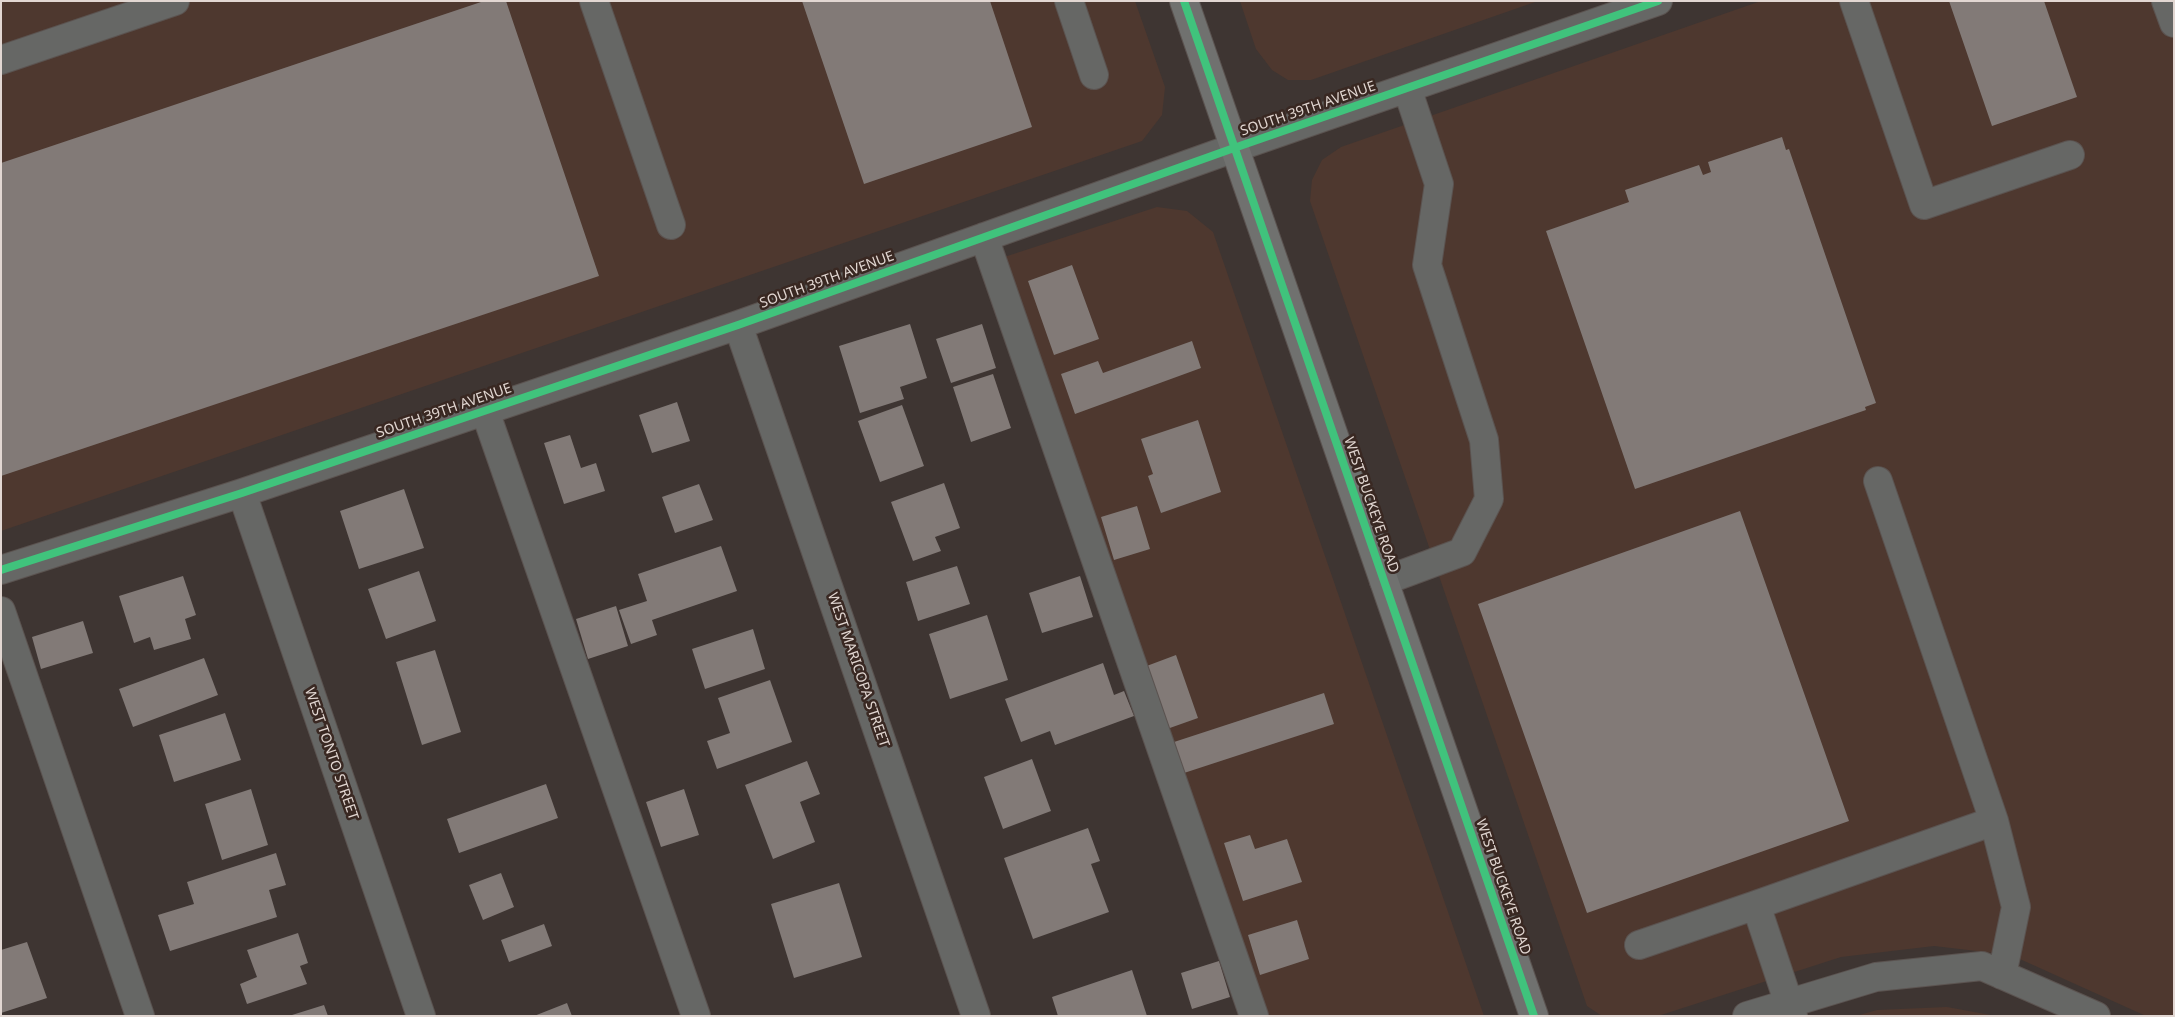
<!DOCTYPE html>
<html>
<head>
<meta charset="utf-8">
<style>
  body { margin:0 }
  #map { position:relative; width:2175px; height:1017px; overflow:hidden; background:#3e3532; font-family:"Noto Sans",sans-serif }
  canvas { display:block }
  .frame { position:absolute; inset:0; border:2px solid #e2d7d2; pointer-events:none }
</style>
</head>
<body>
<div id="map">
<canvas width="2175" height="1017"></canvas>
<div class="frame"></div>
</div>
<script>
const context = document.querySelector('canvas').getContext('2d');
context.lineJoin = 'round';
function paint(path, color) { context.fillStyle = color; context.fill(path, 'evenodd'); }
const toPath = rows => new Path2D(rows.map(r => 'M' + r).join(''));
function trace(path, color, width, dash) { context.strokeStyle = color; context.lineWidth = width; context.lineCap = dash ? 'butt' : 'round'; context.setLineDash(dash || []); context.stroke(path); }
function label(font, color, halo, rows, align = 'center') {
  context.font = font + ' "Noto Sans",sans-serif'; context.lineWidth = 5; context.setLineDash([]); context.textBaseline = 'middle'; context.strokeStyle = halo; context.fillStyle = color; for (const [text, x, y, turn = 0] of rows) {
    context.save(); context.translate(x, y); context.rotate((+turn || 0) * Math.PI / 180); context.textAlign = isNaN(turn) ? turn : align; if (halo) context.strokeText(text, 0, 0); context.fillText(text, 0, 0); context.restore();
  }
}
const built = toPath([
  [1,1,1135,1,1165,87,1162,115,1142,141,1,531],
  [1240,1,1538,1,1311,80,1288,80,1272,70,1256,49],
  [1761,1,2174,1,2174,1016,2146,1016,2011,955,1934,946,1841,957,1658,1016,1602,1016,1587,1006,1310,201,1312,180,1322,160,1341,147],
  [1157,207,1187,211,1213,232,1484,1016,1239,1016,983,264],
  [1947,1007,1996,1016,1856,1016,1877,1010]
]);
const building = toPath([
  [484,1,506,1,599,276,1,476,1,163],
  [802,1,990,1,1032,127,864,184],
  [1949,1,2044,1,2077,97,1992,126],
  [1782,137,1786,150,1789,149,1876,403,1865,407,1866,410,1635,489,1546,231,1629,202,1625,190,1699,165,1703,175,1711,172,1708,162],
  [1072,265,1099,339,1054,355,1028,281],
  [910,324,927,378,900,387,904,399,860,413,839,346],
  [982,324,996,368,951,383,936,339],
  [1192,341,1201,368,1075,414,1061,374,1098,361,1103,373],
  [993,374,1011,428,971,442,953,387],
  [677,402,690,441,652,453,639,415],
  [902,405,924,466,880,482,858,421],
  [1198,420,1221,492,1161,513,1148,476,1153,474,1141,439],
  [570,435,581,468,596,463,605,491,564,504,544,443],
  [944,483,960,528,935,537,941,551,913,561,891,502],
  [699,484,713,520,675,533,662,497],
  [404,489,424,548,359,569,340,511],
  [1137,506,1150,549,1114,560,1101,517],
  [1740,511,1849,821,1587,913,1478,604],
  [721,546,737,591,652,620,657,635,631,644,619,610,647,601,638,574],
  [957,566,970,604,918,621,906,582],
  [419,571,436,621,386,639,368,589],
  [183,576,196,615,185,619,191,639,154,650,150,637,134,643,119,596],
  [1080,576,1093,617,1042,633,1029,593],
  [616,606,628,646,588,659,576,619],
  [987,615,1008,680,950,699,929,634],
  [83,621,93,653,41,669,32,637],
  [753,629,765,669,705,689,692,649],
  [435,650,461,732,422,745,396,662],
  [1176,655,1198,718,1167,729,1144,667],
  [204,658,218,695,133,727,119,689],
  [1103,663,1114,695,1124,691,1134,716,1055,745,1050,731,1021,742,1005,699],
  [770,680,792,742,717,769,707,741,730,733,718,698],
  [1324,693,1334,724,1184,773,1174,742],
  [225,713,241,760,174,782,159,735],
  [1032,759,1051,811,1003,829,984,777],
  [807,761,820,794,800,802,815,842,773,859,745,785],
  [546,784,558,818,459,853,447,819],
  [251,789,268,845,222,860,205,804],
  [684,789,699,835,661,847,646,802],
  [1088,828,1100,861,1091,864,1109,912,1033,939,1004,858],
  [1250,835,1255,849,1287,839,1302,882,1243,901,1224,843],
  [276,853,286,885,269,890,277,917,170,951,158,915,194,904,187,882],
  [501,873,514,907,483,920,469,885],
  [839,883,862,957,794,978,771,904],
  [1297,920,1309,959,1260,975,1248,935],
  [544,924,552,946,509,962,501,940],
  [298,933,308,963,300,966,307,984,247,1004,240,984,257,977,247,950],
  [27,942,47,998,1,1013,1,950],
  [1219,961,1230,997,1192,1009,1181,973],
  [1132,970,1147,1016,1058,1016,1052,997],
  [567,1003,572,1016,534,1016],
  [324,1005,328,1016,292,1016,292,1015]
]);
const minor = toPath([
  [594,1,671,225],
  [1069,1,1094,75],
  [1854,1,1924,205,2070,155],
  [2166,1,2174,23],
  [1,60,175,1],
  [984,237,1254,1016],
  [738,325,976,1016],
  [485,411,696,1016],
  [1878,481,1994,821],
  [242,493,421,1016],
  [1,570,242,493,738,325,1234,148,1658,1],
  [1384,581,1462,552,1489,499,1484,440,1427,265,1439,184,1407,88],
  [1,611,140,1016],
  [1756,905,1994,821,2016,907,2002,975],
  [1639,945,1756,905,1793,1016],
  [1747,1016,1876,977,1982,966,2096,1016]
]);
const major = toPath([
  [1184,1,1534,1016]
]);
const cycleway = toPath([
  [1184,1,1534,1016],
  [1,570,242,493,738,325,1234,148,1658,1]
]);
const streetNames = [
  ["SOUTH 39TH AVENUE",1308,109,-19],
  ["SOUTH 39TH AVENUE",827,280,-20],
  ["SOUTH 39TH AVENUE",444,411,-19],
  ["WEST BUCKEYE ROAD",1371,505,71],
  ["WEST MARICOPA STREET",858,670,71],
  ["WEST TONTO STREET",331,754,71],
  ["WEST BUCKEYE ROAD",1503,887,71]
];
paint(built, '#4e382f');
paint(building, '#827a77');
trace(minor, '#5b5350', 30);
trace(major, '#5b5350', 30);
trace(minor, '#666765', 28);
trace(major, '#70716f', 28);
trace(cycleway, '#40c37c', 8);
label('14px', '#e2d7d2', '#392822', streetNames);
</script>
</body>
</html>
